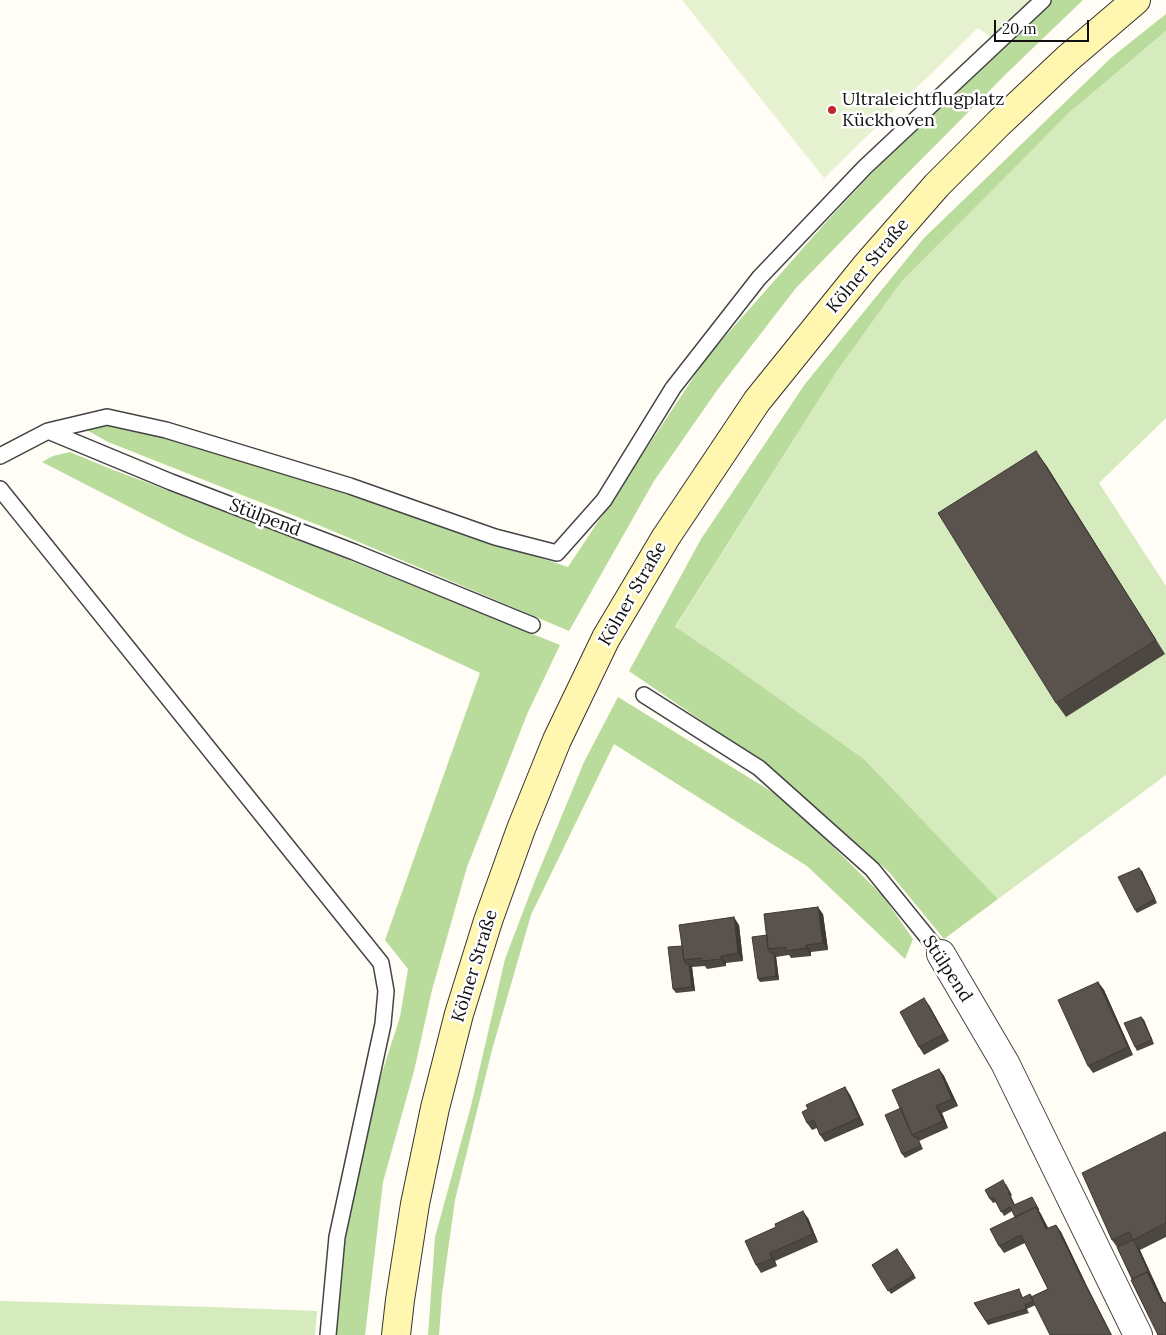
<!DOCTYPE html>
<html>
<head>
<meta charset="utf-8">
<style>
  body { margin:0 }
  #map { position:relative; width:1166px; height:1335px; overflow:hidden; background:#fffdf5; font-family:Lora,serif }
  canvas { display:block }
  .scale { position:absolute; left:994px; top:20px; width:95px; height:22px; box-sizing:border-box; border:2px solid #111; border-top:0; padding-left:6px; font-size:15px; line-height:18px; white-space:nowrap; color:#111; -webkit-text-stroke:4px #fff; paint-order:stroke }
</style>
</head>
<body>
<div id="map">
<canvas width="1166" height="1335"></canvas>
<div class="scale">20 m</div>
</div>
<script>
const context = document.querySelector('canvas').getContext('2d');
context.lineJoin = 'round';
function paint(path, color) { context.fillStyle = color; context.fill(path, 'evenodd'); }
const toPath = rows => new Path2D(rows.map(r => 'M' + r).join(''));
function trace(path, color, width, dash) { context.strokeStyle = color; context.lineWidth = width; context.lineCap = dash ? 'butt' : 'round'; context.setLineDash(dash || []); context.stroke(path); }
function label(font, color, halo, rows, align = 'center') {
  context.font = font + ' Lora,serif'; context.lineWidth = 5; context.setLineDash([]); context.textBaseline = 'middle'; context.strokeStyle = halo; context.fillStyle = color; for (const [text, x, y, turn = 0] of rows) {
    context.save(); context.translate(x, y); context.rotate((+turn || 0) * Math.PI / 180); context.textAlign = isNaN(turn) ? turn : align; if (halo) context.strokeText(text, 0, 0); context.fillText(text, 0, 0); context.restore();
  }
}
const green = toPath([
  [1166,31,1166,418,1099,483,1166,586,1166,775,998,899,864,759,729,663,675,628,839,368,902,281,1071,111],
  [0,1301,212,1307,317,1311,315,1335,0,1335]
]);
const forest = toPath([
  [1046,0,1083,0,1008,72,898,183,796,288,718,389,654,481,569,631,328,529,108,442,85,429,104,424,185,441,568,567,707,357,827,221,936,105],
  [1166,14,1166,31,1071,111,902,281,839,368,675,627,729,663,864,759,998,899,944,939,889,872,775,771,629,671,701,539,805,384,924,238,1112,57],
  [70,452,111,469,304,542,560,645,528,712,467,867,432,990,414,1071,383,1182,365,1335,334,1335,340,1269,355,1156,400,1017,408,969,385,940,480,673,182,534,42,462,53,456],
  [618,697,787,801,883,896,913,939,905,959,807,866,614,744,531,915,492,1050,455,1200,442,1294,439,1335,428,1335,435,1237,471,1106,505,959,534,883,584,762]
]);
const pitch = toPath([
  [682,0,1047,0,999,43,978,28,824,178]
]);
const lane = toPath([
  [48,431,107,417,166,430,350,486,495,537,557,553,604,500,673,388,759,278,865,167,1043,0],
  [0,456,48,431,171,482,354,552,532,625],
  [0,489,381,963,386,991,383,1024,337,1237,328,1335],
  [644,695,759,768,872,869,941,954]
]);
const street = toPath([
  [941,954,1005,1063,1138,1335]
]);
const secondary = toPath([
  [396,1335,400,1300,415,1204,435,1108,459,1014,488,921,521,829,557,740,606,638,666,537,757,401,866,266,937,185,999,123,1067,59,1136,0]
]);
const wall = toPath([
  [1046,465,1165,654,1066,717,1056,703],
  [1142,871,1157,903,1137,913,1135,910],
  [823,914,828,950,811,952,811,956,791,958,789,955,776,957,779,980,760,982,758,979,767,935],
  [739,925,743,961,726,963,726,966,707,969,705,966,692,967,695,991,676,993,673,989,682,946],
  [1098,982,1104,990,1133,1055,1093,1073,1088,1066],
  [929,1005,949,1041,924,1055,919,1047],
  [1141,1017,1144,1020,1154,1044,1137,1051,1135,1047],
  [939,1069,944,1076,958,1106,942,1113,948,1128,919,1141,923,1149,905,1158,902,1154,901,1108],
  [845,1087,850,1095,864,1125,825,1142,820,1135,817,1128,812,1130,807,1123,808,1109],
  [1166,1133,1166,1237,1140,1250,1139,1248,1164,1303,1166,1335,1132,1279,1117,1247,1112,1240],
  [1006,1184,1012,1195,1011,1196,1015,1205,1034,1201,1048,1228,1056,1225,1061,1232,1085,1282,1027,1309,1029,1313,988,1325,974,1303,1021,1293,1023,1298,1030,1294,1032,1297,1048,1289,1025,1243,1004,1253,999,1246,1015,1217,1012,1211,1004,1216,996,1202,993,1203,990,1199],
  [808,1218,818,1242,775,1261,777,1266,761,1273,756,1265],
  [897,1249,916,1278,891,1294,872,1265]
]);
const shadedWall = toPath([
  [1036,451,1046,465,1165,654,1156,640],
  [1139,868,1142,871,1157,903,1155,899],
  [818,907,823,914,828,950,823,943],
  [734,917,739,925,743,961,738,953],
  [806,945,811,952,811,956,806,948],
  [774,953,776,956,779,980,776,976],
  [721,956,726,963,726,966,721,959],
  [689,964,692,967,695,991,692,987],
  [1098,982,1104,990,1133,1055,1128,1047],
  [924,998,929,1005,949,1041,944,1034],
  [1141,1017,1144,1020,1154,1044,1152,1040],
  [939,1069,944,1076,958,1106,952,1099],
  [845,1087,850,1095,864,1125,859,1118],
  [936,1106,942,1113,948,1128,943,1121],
  [1036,1207,1041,1214,1052,1236,1046,1229],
  [803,1211,808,1218,818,1242,813,1234],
  [1056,1225,1061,1232,1085,1282,1112,1335,1111,1335,1080,1275],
  [1136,1245,1139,1248,1166,1307,1162,1302,1147,1272],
  [770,1253,775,1261,777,1266,772,1259]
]);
const building = toPath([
  [1036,451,1156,640,1056,703,938,513,1036,451],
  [1139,868,1155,899,1135,910,1118,877,1139,868],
  [818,907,823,943,806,945,806,948,786,951,786,947,768,949,764,914,818,907],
  [734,917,738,953,721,956,721,959,702,961,701,958,684,960,679,925,734,917],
  [767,935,768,949,771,953,774,953,776,976,758,979,752,937,767,935],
  [682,946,684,960,686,964,689,964,692,987,673,989,668,947,682,946],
  [1098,982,1128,1047,1088,1066,1058,1000,1098,982],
  [924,998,944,1034,919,1047,900,1012,924,998],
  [1141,1017,1152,1040,1135,1047,1124,1023,1141,1017],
  [939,1069,952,1099,936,1106,943,1121,912,1135,892,1090,939,1069],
  [845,1087,859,1118,820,1135,814,1120,807,1123,802,1112,808,1109,806,1105,845,1087],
  [901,1108,912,1135,915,1138,917,1137,921,1146,902,1154,885,1115,901,1108],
  [1165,1132,1166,1134,1166,1223,1133,1240,1129,1232,1112,1240,1082,1173,1165,1132],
  [1003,1180,1009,1192,1008,1192,1014,1205,1032,1197,1039,1210,1036,1207,1015,1217,1010,1207,1001,1212,994,1198,990,1199,985,1190,1003,1180],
  [1036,1207,1046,1229,1056,1225,1080,1275,1111,1335,1050,1335,1031,1297,1048,1289,1021,1235,999,1246,990,1229,1036,1207],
  [803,1211,813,1234,770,1253,772,1259,756,1265,745,1241,776,1227,775,1224,803,1211],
  [1133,1240,1136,1245,1150,1275,1147,1272,1132,1279,1117,1247,1133,1240],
  [897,1249,914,1275,888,1291,872,1265,897,1249],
  [1147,1272,1162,1302,1166,1303,1166,1335,1158,1335,1131,1280,1147,1272],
  [1019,1289,1022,1298,1030,1294,1032,1297,1031,1297,1033,1301,1025,1305,1026,1309,986,1321,974,1303,1019,1289]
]);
const markers = [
  [832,110,5,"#c4262e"]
];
const poiNames = [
  ["Ultraleichtflugplatz",842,100],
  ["Kückhoven",842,121]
];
const streetNames = [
  ["Kölner Straße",868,266,-50],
  ["Stülpend",265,518,21],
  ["Kölner Straße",633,594,-60],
  ["Kölner Straße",475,966,-73],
  ["Stülpend",947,969,57]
];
paint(green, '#d5ebbd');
paint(forest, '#b9dc9c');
paint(pitch, '#e6f2cf');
trace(lane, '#444', 18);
trace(street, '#444', 30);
trace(secondary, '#333', 30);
trace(lane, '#fff', 15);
trace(street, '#fff', 28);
trace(secondary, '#fff6b0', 28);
paint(wall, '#4d4742');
paint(shadedWall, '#3f3936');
paint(building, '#5a524d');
trace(building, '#3f3936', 1);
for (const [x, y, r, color] of markers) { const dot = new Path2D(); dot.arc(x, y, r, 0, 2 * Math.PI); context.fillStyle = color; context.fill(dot); trace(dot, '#fff', 2); }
label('18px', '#111', '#fff', poiNames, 'left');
label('18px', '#111', '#fff', streetNames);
</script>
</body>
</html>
